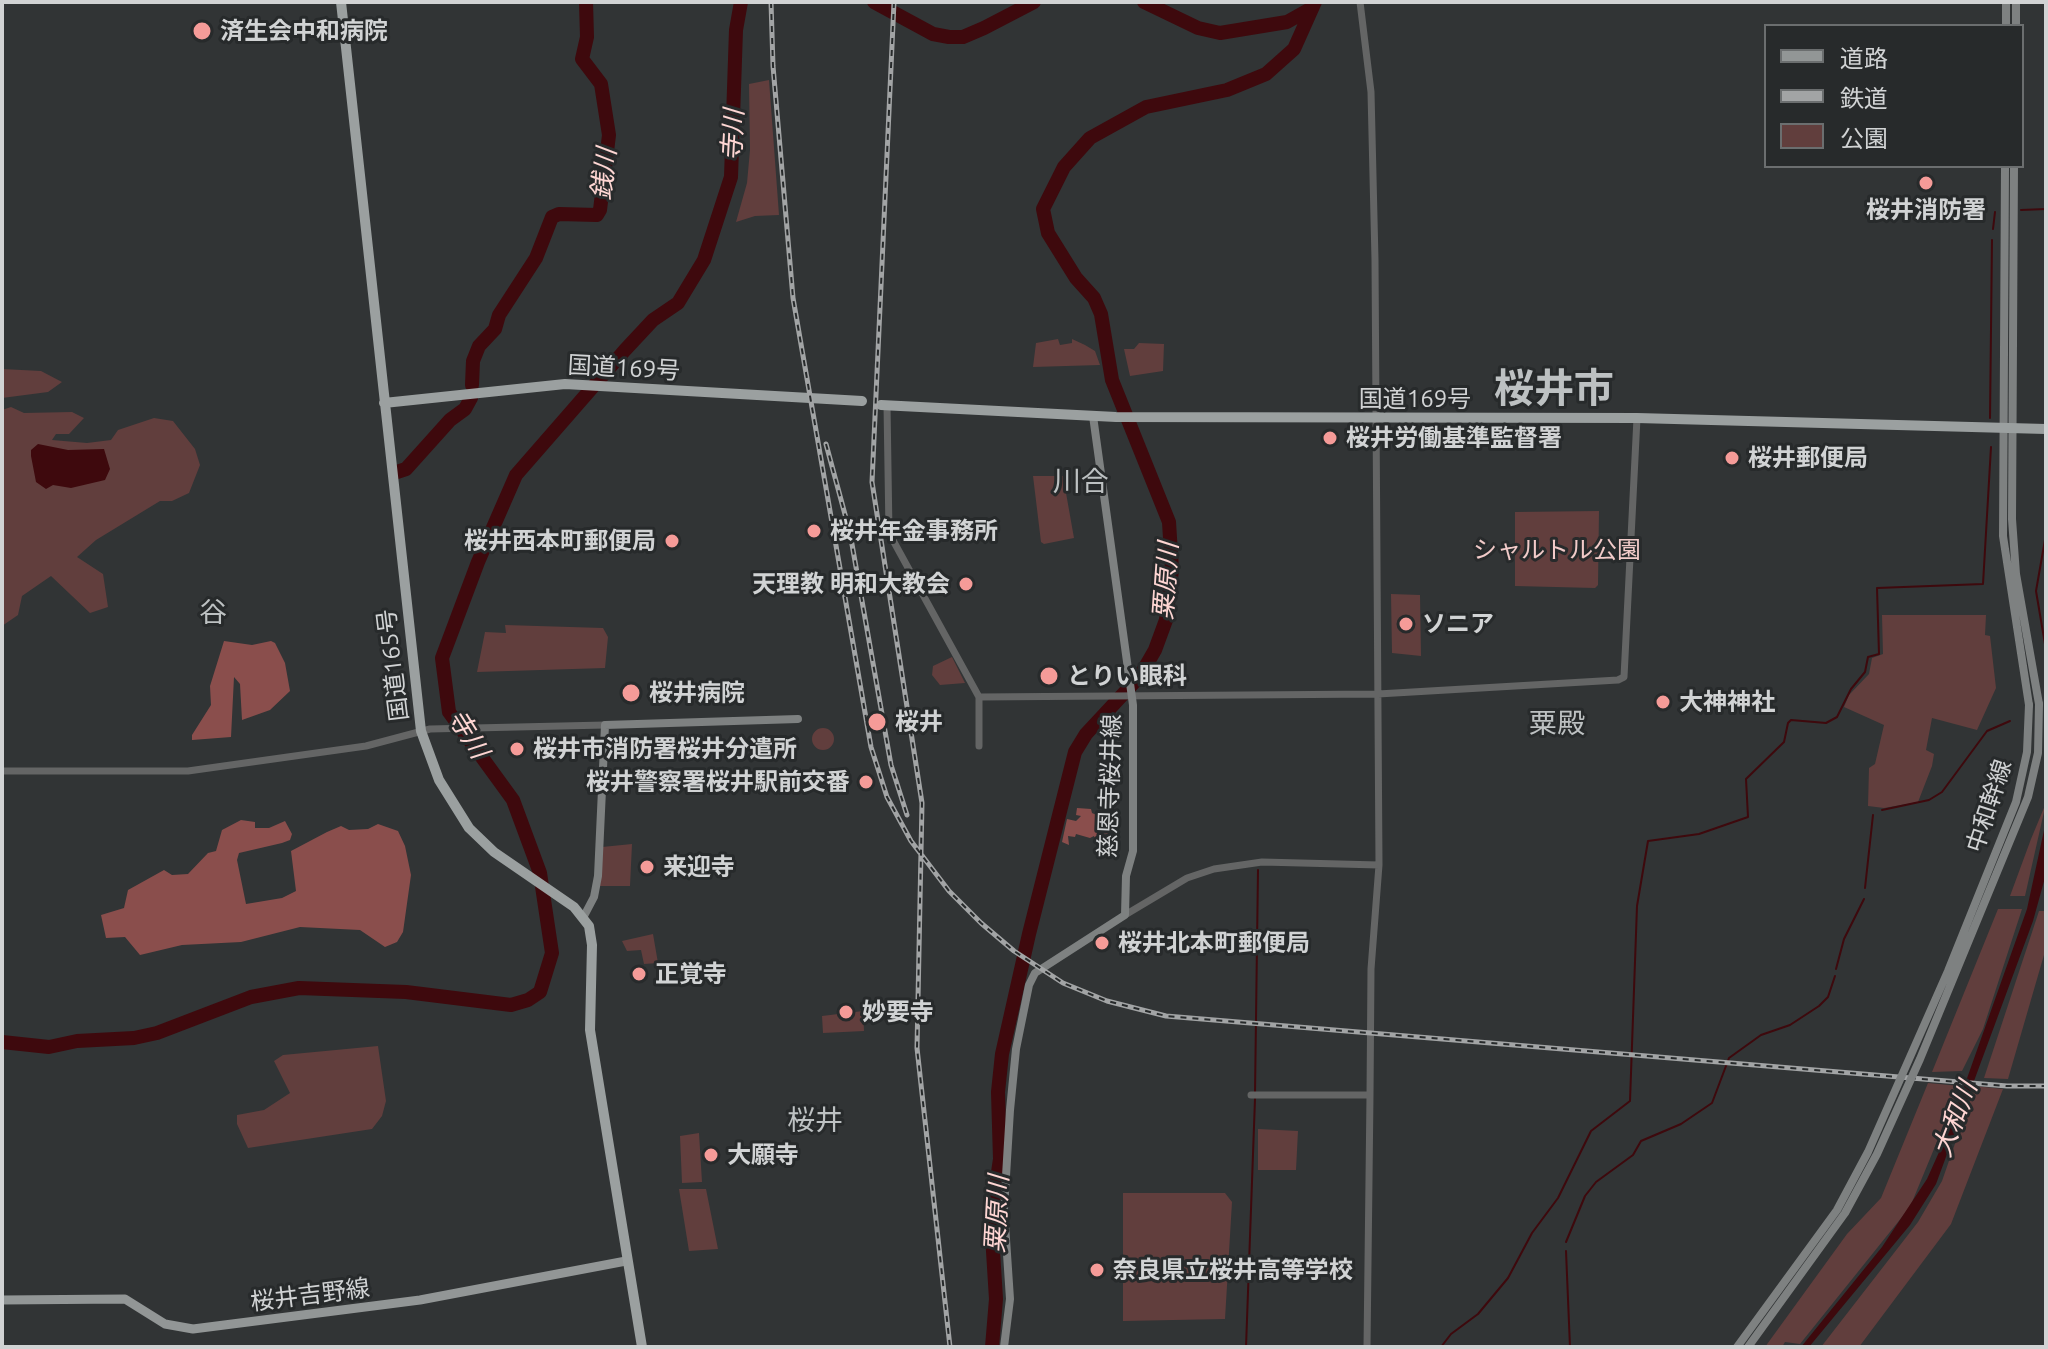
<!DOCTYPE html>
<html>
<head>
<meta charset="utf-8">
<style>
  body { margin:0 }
  #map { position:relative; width:2048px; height:1349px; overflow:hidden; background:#313435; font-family:Ubuntu,"Noto Sans JP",sans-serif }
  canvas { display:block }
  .frame { position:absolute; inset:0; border:4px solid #d1d3d4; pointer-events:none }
  .legend { position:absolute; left:1764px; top:24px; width:260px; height:144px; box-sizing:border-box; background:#272a2b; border:2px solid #6b6e6f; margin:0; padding:10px 14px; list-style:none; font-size:24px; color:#d1d3d4 }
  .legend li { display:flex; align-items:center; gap:16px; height:40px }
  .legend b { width:40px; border:2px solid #6b6e6f }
</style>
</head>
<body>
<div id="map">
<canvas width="2048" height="1349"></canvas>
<div class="frame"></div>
<ul class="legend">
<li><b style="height:10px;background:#929696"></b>道路</li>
<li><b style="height:10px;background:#a2a4a5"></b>鉄道</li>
<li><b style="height:22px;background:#613e3d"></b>公園</li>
</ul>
</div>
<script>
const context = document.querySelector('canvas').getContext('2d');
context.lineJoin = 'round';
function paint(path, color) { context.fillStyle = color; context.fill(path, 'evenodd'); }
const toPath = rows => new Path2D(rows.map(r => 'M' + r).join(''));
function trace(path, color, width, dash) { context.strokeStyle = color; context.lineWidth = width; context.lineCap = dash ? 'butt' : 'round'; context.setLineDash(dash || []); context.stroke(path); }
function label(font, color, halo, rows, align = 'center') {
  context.font = font + ' Ubuntu,"Noto Sans JP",sans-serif'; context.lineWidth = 6; context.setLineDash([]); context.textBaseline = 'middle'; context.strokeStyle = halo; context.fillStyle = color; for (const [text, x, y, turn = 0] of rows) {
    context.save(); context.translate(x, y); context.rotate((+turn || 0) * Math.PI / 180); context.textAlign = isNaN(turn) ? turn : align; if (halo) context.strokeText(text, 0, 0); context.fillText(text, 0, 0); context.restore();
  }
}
const green = toPath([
  [769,80,779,215,755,216,736,222,747,183,750,150,749,84],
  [1058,339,1060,345,1072,343,1072,339,1085,345,1095,351,1100,365,1033,367,1036,343],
  [1139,343,1164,344,1163,371,1130,376,1124,349,1134,349],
  [2,369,41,371,62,382,48,392,2,398],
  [11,407,24,413,72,412,84,418,69,434,56,434,52,440,87,443,111,440,118,430,154,418,173,421,195,449,200,465,189,493,172,501,160,501,96,540,77,557,103,574,108,607,90,613,51,576,22,596,18,615,2,626,2,410],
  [1033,476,1063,476,1074,538,1044,544,1041,542],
  [1599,511,1598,585,1595,588,1515,586,1515,512],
  [1391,594,1420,595,1421,656,1392,653],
  [1882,615,1986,615,1985,635,1990,636,1996,688,1977,730,1932,718,1926,750,1934,754,1932,766,1918,802,1884,808,1868,806,1869,768,1875,764,1884,725,1844,707,1849,695,1869,674,1872,658,1883,654],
  [505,625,603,628,608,637,605,668,477,672,485,632,506,633],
  [952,657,965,683,940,685,932,675,933,666],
  '812 739a11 11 0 1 1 22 0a11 11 0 1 1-22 0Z',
  [2046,803,2025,896,2010,896,2031,839],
  [632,844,630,886,600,886,602,847],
  [1998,909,2022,909,1983,1029,1962,1071,1932,1072],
  [2039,911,2046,911,2046,948,2008,1079,1984,1078],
  [653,934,658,963,644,964,641,950,627,951,622,941],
  [863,1011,864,1031,823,1033,822,1016],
  [378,1046,386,1101,382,1116,372,1129,248,1148,237,1124,237,1115,264,1110,290,1093,274,1061,283,1055],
  [1928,1083,1960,1086,1910,1207,1800,1344,1785,1342,1782,1347,1765,1347,1847,1234,1881,1198],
  [1975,1086,2003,1089,1951,1224,1859,1347,1821,1347,1918,1222,1942,1181],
  [1258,1129,1298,1131,1296,1170,1258,1170],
  [699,1133,702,1182,682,1183,680,1136],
  [679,1189,706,1189,718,1249,689,1251],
  [1123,1193,1225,1193,1232,1202,1225,1319,1123,1321]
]);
const forest = toPath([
  [224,641,252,645,271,641,275,643,285,663,290,691,270,710,242,720,240,684,234,677,231,737,192,740,192,735,211,705,210,686],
  [1077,808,1091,809,1092,813,1110,821,1109,834,1102,833,1103,842,1095,843,1094,836,1090,838,1076,834,1075,837,1068,836,1069,845,1062,842,1067,819,1076,821,1081,816,1076,815],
  [241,820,255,822,255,828,269,828,285,821,292,834,290,840,282,843,239,853,237,860,246,904,282,898,296,891,291,851,327,832,341,826,349,830,368,829,378,824,398,831,405,846,411,875,403,932,397,942,385,947,360,930,300,927,241,942,182,945,140,955,125,937,106,938,101,915,124,908,128,890,164,870,172,875,188,874,208,853,216,851,222,830]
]);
const water = toPath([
  [38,444,68,450,104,449,110,469,105,480,71,488,53,485,46,489,36,482,31,456,31,450],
  [2046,821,2046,874,2033,921,1936,1184,1910,1225,1809,1347,1785,1347,1801,1347,1882,1247,1927,1179,1948,1132,2027,909]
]);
const stream = toPath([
  [2021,210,2046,209],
  [1993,229,1995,212],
  [1990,418,1992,240],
  [2046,534,2036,591,2046,650],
  [1882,810,1929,800,1942,792,1987,731,2010,721],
  [1865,888,1873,815],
  [1836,969,1844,939,1864,899],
  [1255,1093,1258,870],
  [1566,1242,1585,1196,1596,1182,1633,1155,1641,1141,1681,1124,1712,1103,1729,1058,1761,1035,1790,1025,1819,1006,1828,997,1835,976],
  [1566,1251,1570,1347],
  [1246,1347,1255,1099],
  [1441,1347,1451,1334,1478,1314,1508,1278,1532,1233,1558,1198,1591,1131,1630,1101,1637,906,1648,841,1699,834,1748,817,1746,779,1784,742,1788,723,1791,720,1826,723,1837,717,1851,689,1865,672,1868,657,1879,654,1877,588,1983,584,1991,447]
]);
const river = toPath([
  [874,2,933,34,949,37,963,37,984,28,1034,2],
  [1144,2,1198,28,1220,33,1287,22,1312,8],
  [472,385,473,361,479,346,495,329,499,315,536,258,552,217,559,214,597,215,600,210,609,135,601,84,582,59,587,37,586,2],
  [397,472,406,469,450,420,465,409,471,398],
  [2,1042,49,1047,77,1041,134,1038,157,1033,251,997,299,988,406,992,511,1005,528,1000,540,992,552,953,540,873,513,800,449,712,442,658,478,562,516,475,625,350,653,320,678,303,704,260,731,177,736,30,741,2],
  [992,1347,996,1299,991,1219,1000,1159,998,1092,1002,1054,1029,934,1075,752,1086,734,1140,676,1155,650,1166,620,1172,570,1169,522,1112,380,1101,314,1094,298,1076,278,1048,233,1043,209,1064,167,1090,138,1146,107,1227,90,1266,74,1294,49,1315,2]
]);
const tertiary = toPath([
  [887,405,889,533,979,697,979,746],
  [979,697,1378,694,1618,680,1624,677,1637,418],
  [2,771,188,771,366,746,430,729,605,725],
  [1125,915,1187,878,1214,869,1262,862,1379,865,1375,260,1371,92,1360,2],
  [1251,1095,1370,1095,1367,1347],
  [1370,1095,1371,969,1379,865]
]);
const secondary = toPath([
  [2006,26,2006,2],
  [2016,26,2016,2],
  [2005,166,2003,536,2029,705],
  [2014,166,2012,519,2016,574,2039,704],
  [584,916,594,897,598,876,605,725,798,719],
  [1004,1347,1010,1299,1004,1209,1010,1110,1016,1049,1029,985,1035,973,1125,915,1126,876,1133,851,1133,705,1093,416]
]);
const primary = toPath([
  [2,1300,125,1299,165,1324,193,1329,420,1300,626,1261]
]);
const trunk = toPath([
  [341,2,421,731,439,780,469,828,494,852,574,907,589,926,592,945,590,1030,642,1347],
  [384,403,565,384,862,401],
  [881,405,1116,417,1637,418,2046,429]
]);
const rail = toPath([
  [771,2,773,66,793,298,871,747,887,797,911,841,949,891,981,923,1014,951,1063,983,1107,1001,1166,1016,2007,1086,2046,1086],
  [894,2,872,482,922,803,917,1048,950,1347],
  [826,444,850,533,891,765,907,815]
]);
const secondaryBridge = toPath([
  [1737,1347,1837,1210,1868,1152,1948,971,2016,802,2027,752,2029,705],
  [1748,1347,1845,1213,1877,1154,1920,1059,2028,797,2038,753,2039,704]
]);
const markers = [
  [202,31,10,"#f59b98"],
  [1926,183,8,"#f59b98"],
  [1330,438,8,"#f59b98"],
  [1732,458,8,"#f59b98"],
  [814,531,8,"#f59b98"],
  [672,541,8,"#f59b98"],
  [966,584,8,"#f59b98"],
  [1406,624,8,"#f59b98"],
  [1049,676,10,"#f59b98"],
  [631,693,10,"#f59b98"],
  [1663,702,8,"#f59b98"],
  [877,722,10,"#f59b98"],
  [517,749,8,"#f59b98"],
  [866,782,8,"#f59b98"],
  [647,867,8,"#f59b98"],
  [1102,943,8,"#f59b98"],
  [639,974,8,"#f59b98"],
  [846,1012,8,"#f59b98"],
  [711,1155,8,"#f59b98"],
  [1097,1270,8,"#f59b98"]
];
const poiNames = [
  ["済生会中和病院",220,31],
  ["桜井消防署",1926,210,"center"],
  ["桜井労働基準監督署",1346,438],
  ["桜井郵便局",1748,458],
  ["桜井年金事務所",830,531],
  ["桜井西本町郵便局",656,541,"right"],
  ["天理教 明和大教会",950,584,"right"],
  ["ソニア",1422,624],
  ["とりい眼科",1067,676],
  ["桜井病院",649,693],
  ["大神神社",1679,702],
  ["桜井",895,722],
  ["桜井市消防署桜井分遣所",533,749],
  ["桜井警察署桜井駅前交番",850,782,"right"],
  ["来迎寺",663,867],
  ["桜井北本町郵便局",1118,943],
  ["正覚寺",655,974],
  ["妙要寺",862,1012],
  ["大願寺",727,1155],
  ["奈良県立桜井高等学校",1113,1270]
];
const streetNames = [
  ["国道169号",624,368,3],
  ["国道169号",1415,399],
  ["国道165号",393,665,-97],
  ["慈恩寺桜井線",1110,786,-88],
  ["中和幹線",1989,806,-72],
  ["桜井吉野線",310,1295,-7]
];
const parkNames = [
  ["シャルトル公園",1557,550]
];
const waterNames = [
  ["寺川",733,135,-87],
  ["銭川",604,174,-83],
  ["粟原川",1166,581,-86],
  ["寺川",468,734,58],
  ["大和川",1955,1119,-69],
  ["粟原川",997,1214,-87]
];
const quarterNames = [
  ["川合",1081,482],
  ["谷",213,613],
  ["粟殿",1557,724],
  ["桜井",815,1121]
];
const townNames = [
  ["桜井市",1554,389]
];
paint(green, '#613e3d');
paint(forest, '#8a4e4c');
paint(water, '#3e090d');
trace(stream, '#3e090d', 2);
trace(river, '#3e090d', 14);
trace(tertiary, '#646565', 7);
trace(secondary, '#7e8181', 8);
trace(primary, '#929696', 9);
trace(trunk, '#9ba0a0', 10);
trace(rail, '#a2a4a5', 5);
trace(rail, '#272a2b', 2, [6]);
trace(secondaryBridge, '#7e8181', 8);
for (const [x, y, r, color] of markers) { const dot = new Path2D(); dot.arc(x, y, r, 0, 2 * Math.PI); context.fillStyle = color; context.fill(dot); trace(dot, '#272a2b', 3); }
label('bold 24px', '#d1d3d4', '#272a2b', poiNames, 'left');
label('24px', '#d1d3d4', '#272a2b', streetNames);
label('24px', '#f2cbc9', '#272a2b', parkNames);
label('italic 26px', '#fed6d3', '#272a2b', waterNames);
label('28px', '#bdc1c2', '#272a2b', quarterNames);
label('bold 40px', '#bdc1c2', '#272a2b', townNames);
</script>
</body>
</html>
